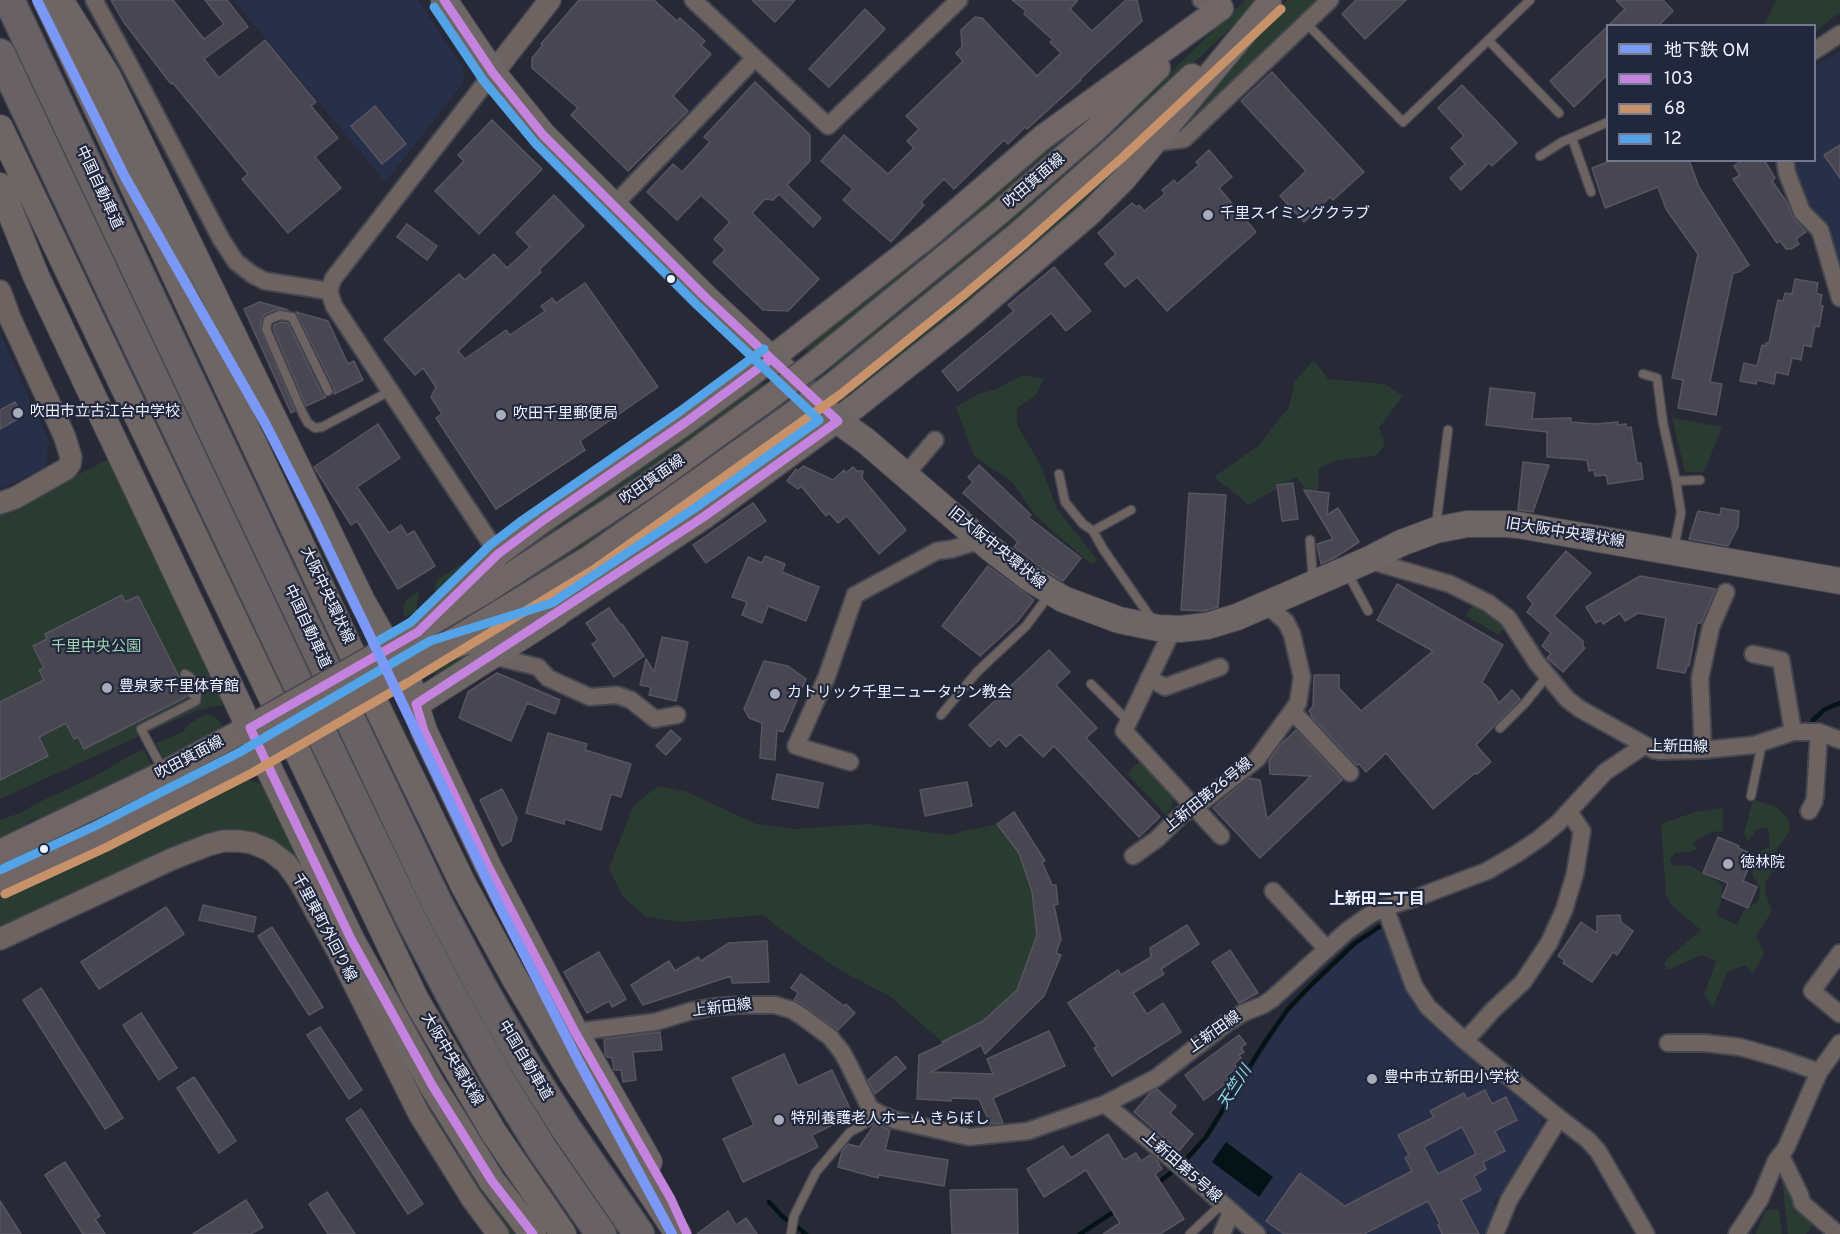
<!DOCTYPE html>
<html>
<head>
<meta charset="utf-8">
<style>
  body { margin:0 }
  #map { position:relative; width:1840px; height:1234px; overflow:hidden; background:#272a36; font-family:Overpass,"Noto Sans JP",sans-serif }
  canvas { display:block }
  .legend { position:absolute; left:1606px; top:24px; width:210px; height:138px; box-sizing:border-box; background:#21273c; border:2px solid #73788a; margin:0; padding:8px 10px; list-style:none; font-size:18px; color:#eef2fe }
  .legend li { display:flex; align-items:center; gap:12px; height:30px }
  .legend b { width:30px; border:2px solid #73788a }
</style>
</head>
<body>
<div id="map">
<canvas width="1840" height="1234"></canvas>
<ul class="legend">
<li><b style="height:8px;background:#7a98f5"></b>地下鉄 OM</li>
<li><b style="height:8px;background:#c483df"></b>103</li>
<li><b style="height:8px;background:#c7916a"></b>68</li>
<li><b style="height:8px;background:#53a3e8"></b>12</li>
</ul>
</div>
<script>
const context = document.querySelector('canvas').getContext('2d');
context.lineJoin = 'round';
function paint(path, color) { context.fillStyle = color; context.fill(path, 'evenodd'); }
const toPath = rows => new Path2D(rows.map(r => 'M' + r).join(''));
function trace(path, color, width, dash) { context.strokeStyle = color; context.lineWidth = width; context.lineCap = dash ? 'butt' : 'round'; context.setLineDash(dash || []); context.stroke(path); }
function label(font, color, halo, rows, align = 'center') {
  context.font = font + ' Overpass,"Noto Sans JP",sans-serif'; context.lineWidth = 4.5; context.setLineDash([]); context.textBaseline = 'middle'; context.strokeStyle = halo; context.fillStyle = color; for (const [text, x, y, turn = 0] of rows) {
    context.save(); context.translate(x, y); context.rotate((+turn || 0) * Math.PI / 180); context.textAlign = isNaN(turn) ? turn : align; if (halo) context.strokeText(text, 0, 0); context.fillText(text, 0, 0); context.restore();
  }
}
const built = toPath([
  [234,0,418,0,462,66,464,72,463,83,385,182],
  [1840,51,1840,270,1808,209,1791,161,1814,160,1815,67],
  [0,333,49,442,45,468,0,489],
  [1383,927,1405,986,1414,1005,1540,1115,1542,1128,1531,1150,1503,1195,1492,1200,1497,1209,1487,1234,1271,1234,1187,1163,1214,1130,1284,1019,1320,978,1355,946]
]);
const green = toPath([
  [1245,0,1260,0,1147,107,1027,216,836,373,831,370,830,366,1141,101],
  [1287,0,1321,0,1181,134,1169,136],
  [1776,0,1838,0,1840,2,1840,12,1815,32,1814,26,1764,25],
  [1135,81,946,247,810,354,804,346,1021,167],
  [1157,129,1096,197,856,395,849,388,967,293],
  [1314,360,1328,379,1385,384,1403,396,1379,428,1385,444,1377,455,1335,461,1319,468,1318,490,1310,493,1296,477,1249,505,1214,477,1258,446,1289,407,1295,381],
  [1023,375,1043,379,1037,394,1017,408,1017,425,1040,464,1057,509,1098,561,1091,564,1036,516,1012,482,974,456,956,407,978,394,994,390],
  [759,383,768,386,637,480,487,578,524,546,751,384],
  [765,414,769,421,575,557,421,648,418,643],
  [1672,418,1722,427,1704,472,1685,472],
  [796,428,803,436,590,581,519,617,631,544,756,458],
  [113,457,227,704,195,711,0,799,0,511,16,506],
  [474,556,481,556,440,597,434,598,437,580],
  [417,592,419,593,416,612,405,617,403,611,404,604,407,599],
  [1475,602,1505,626,1499,635,1466,616],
  [484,645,438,681,432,671,456,657],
  [206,714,209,714,217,719,222,725,220,729,166,760,164,759,156,743,183,732,189,724],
  [234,748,238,756,176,788,0,872,0,862],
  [144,750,152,767,47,820,45,817,32,819,18,830,19,832,0,841,0,820,23,812,35,804,91,778,137,752],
  [1141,760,1173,795,1172,806,1166,815,1127,774],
  [241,779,250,780,261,784,268,789,302,865,288,850,276,841,258,834,230,831,0,931,0,893],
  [658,786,687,792,756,824,795,829,866,824,948,835,997,824,1019,853,1032,891,1037,935,1017,990,983,1021,942,1042,891,997,840,970,792,938,763,915,682,922,646,917,623,897,609,869,633,806],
  [1753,800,1777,807,1787,818,1790,827,1788,834,1772,856,1777,863,1777,866,1767,879,1765,885,1766,895,1772,911,1756,936,1764,953,1754,972,1752,973,1745,965,1727,972,1713,1007,1704,995,1716,961,1701,955,1670,969,1667,969,1664,964,1666,960,1701,930,1676,909,1671,904,1666,895,1661,824,1695,812,1723,808,1723,831,1712,832,1693,842,1697,849,1689,852,1675,853,1670,859,1672,866,1689,865,1720,883,1722,887,1721,902,1716,915,1737,925,1744,910,1758,902,1760,893,1759,885,1753,876,1753,871,1758,853,1770,846,1768,828,1757,829,1748,841,1744,833],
  [400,1046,524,1234,506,1234,469,1180,404,1068],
  [1785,1180,1796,1197,1790,1202,1814,1224,1806,1234,1788,1234,1782,1182],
  [1779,1209,1782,1234,1756,1234,1765,1211]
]);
const water = toPath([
  [1226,1142,1273,1177,1259,1197,1212,1162]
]);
const stream = toPath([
  [1813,720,1825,709,1840,703],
  [1183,1163,1206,1137,1265,1042,1288,1009,1311,985,1354,944,1379,927],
  [1155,1185,1177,1168],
  [769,1202,782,1216,806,1234],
  [1080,1234,1118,1209]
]);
const building = toPath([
  [111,0,173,0,204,39,224,24,205,0,227,0,248,27,204,59,219,78,265,40,316,102,311,106,338,138,315,157,341,188,288,233,242,179,248,174,173,83,171,84,123,21,111,0],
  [579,0,654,0,677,21,680,18,705,41,701,45,711,54,673,96,688,111,628,171,571,115,578,108,532,68,532,58,543,45,541,44,579,0],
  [752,0,795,0,775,22,752,0],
  [1012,0,1078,0,1070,9,1092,31,1126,0,1137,0,1142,21,1080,79,1081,80,1027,129,1025,127,1008,144,1004,140,954,189,944,179,921,202,924,205,891,242,843,200,853,189,821,161,844,135,888,174,914,148,907,141,919,129,906,116,963,61,956,53,962,47,961,30,975,17,982,18,1037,76,1061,53,1050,42,1053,40,1024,14,1026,11,1012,0],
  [1356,0,1406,0,1365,39,1342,14,1356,0],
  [1616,0,1663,0,1673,11,1658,26,1608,26,1625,9,1616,0],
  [865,9,885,29,829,87,809,69,865,9],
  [1608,26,1608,74,1574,107,1550,81,1608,26],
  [1272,72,1364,172,1333,200,1330,197,1304,222,1280,196,1306,171,1241,101,1272,72],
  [755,82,810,135,810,161,787,185,821,218,813,227,779,194,773,200,765,199,752,213,819,279,788,311,763,310,713,262,725,250,714,239,730,222,701,195,677,220,647,192,673,164,682,172,710,142,704,137,755,82],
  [1462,85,1517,143,1492,166,1489,163,1461,190,1450,178,1465,164,1451,148,1464,136,1438,108,1462,85],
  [375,106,406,144,382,164,351,126,375,106],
  [492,120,542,169,479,234,435,191,464,161,458,155,492,120],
  [1840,145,1840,178,1824,155,1840,145],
  [1209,150,1232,177,1219,188,1256,232,1167,311,1137,277,1125,287,1105,264,1116,254,1098,233,1132,203,1136,207,1139,205,1144,211,1165,194,1162,190,1174,180,1177,184,1199,165,1196,162,1209,150],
  [1613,160,1689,160,1699,187,1749,265,1739,272,1733,273,1710,382,1722,384,1716,415,1678,408,1683,380,1672,378,1698,254,1666,209,1658,187,1605,208,1592,168,1613,160],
  [1742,160,1764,160,1775,178,1772,181,1788,204,1792,216,1806,232,1796,239,1799,244,1791,249,1786,249,1780,241,1777,243,1733,179,1740,175,1734,166,1742,160],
  [554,195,584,226,539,270,541,272,458,351,465,359,506,330,510,335,545,311,541,306,552,298,556,303,585,283,658,387,580,441,585,450,496,509,436,418,442,414,431,397,436,387,423,368,415,375,384,339,459,274,465,280,494,254,507,268,530,247,516,233,554,195],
  [407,224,437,246,427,260,397,237,407,224],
  [1054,267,1091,311,1066,331,1051,313,958,391,942,371,1014,311,1008,305,1054,267],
  [1795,279,1818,283,1816,293,1822,295,1820,305,1823,306,1819,327,1815,326,1811,347,1804,345,1801,360,1792,358,1788,375,1776,372,1774,384,1757,380,1756,384,1740,381,1744,363,1757,366,1762,345,1766,346,1766,343,1769,343,1778,300,1783,301,1785,293,1792,294,1795,279],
  [260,302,288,310,278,309,265,314,262,318,260,328,295,411,291,413,244,309,260,302],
  [296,312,328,321,348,364,354,361,363,380,334,394,334,388,296,312],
  [281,322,288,323,322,394,326,397,306,406,273,328,274,325,281,322],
  [1490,388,1535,393,1532,419,1571,418,1571,422,1595,424,1618,422,1618,425,1626,424,1627,428,1631,427,1637,463,1641,463,1643,479,1608,484,1606,475,1595,476,1594,470,1589,471,1587,460,1547,457,1547,432,1486,425,1490,388],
  [15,402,23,416,0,429,0,410,15,402],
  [378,424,400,458,357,487,389,533,401,525,407,535,414,531,435,566,398,589,357,521,351,525,314,467,378,424],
  [1523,462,1549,465,1533,512,1518,510,1523,462],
  [979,465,1031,515,1028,517,1081,558,1063,581,1043,569,1014,547,1018,542,963,493,973,482,968,477,979,465],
  [803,466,833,480,844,470,846,473,853,467,857,471,863,471,862,478,906,530,879,554,847,516,838,523,829,513,826,516,801,486,798,489,787,481,796,469,798,471,803,466],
  [1293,483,1298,519,1282,521,1277,485,1293,483],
  [1304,490,1329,493,1327,515,1338,508,1359,542,1334,558,1321,564,1317,544,1333,539,1304,490],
  [1189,493,1226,495,1218,607,1204,611,1181,610,1189,493],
  [753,503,766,521,706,563,693,545,753,503],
  [1721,508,1739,511,1738,527,1728,546,1689,539,1698,511,1720,515,1721,508],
  [1566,551,1591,573,1554,616,1583,641,1583,647,1585,648,1563,672,1547,658,1551,654,1542,646,1551,633,1527,612,1533,604,1527,597,1566,551],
  [765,556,785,564,782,572,819,587,806,621,768,606,762,623,742,615,747,602,732,597,748,557,762,563,765,556],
  [988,566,1034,600,1017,622,980,656,942,626,988,566],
  [1640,576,1716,589,1701,623,1697,623,1689,666,1687,666,1685,673,1657,668,1666,618,1638,613,1625,621,1620,613,1603,624,1601,620,1596,623,1586,607,1640,576],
  [1397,584,1503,645,1482,682,1491,690,1499,703,1512,690,1520,699,1476,745,1491,762,1477,774,1475,773,1433,809,1386,753,1366,772,1359,764,1357,765,1311,716,1312,715,1309,711,1313,706,1314,675,1339,675,1339,688,1361,711,1433,651,1377,620,1397,584],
  [122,595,125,602,138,596,178,675,178,683,186,697,84,749,78,737,74,739,66,723,39,737,48,756,0,780,0,702,44,680,39,670,44,668,33,646,47,639,45,634,122,595],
  [609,608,621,625,622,624,644,656,614,677,592,644,598,640,586,623,609,608],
  [662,637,688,642,676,701,649,695,651,687,640,685,646,659,654,672,662,637],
  [1049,650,1070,672,1056,685,1097,728,1086,738,1160,817,1139,837,1054,746,1043,757,1020,734,1006,747,999,739,990,747,969,725,1049,650],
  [764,661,788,666,806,679,783,732,777,730,775,760,760,758,762,723,749,718,744,709,764,661],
  [497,673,560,700,555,714,527,703,511,741,459,718,468,692,497,673],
  [671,730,681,739,666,755,656,746,671,730],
  [1296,730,1342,780,1260,858,1213,808,1249,778,1260,780,1267,819,1311,776,1270,774,1269,761,1279,746,1296,730],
  [548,733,587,744,585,750,631,764,621,797,611,794,601,830,565,819,564,824,526,813,548,733],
  [777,774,823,783,818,808,772,799,777,774],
  [967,782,972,806,925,816,920,790,967,782],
  [502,789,517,818,511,841,502,846,480,800,502,789],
  [1014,812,1045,861,1042,862,1052,885,1056,885,1058,904,1054,905,1061,939,1056,953,1061,955,1044,996,985,1054,981,1045,931,1072,993,1074,987,1059,1049,1031,1065,1066,993,1098,1003,1123,990,1124,979,1099,952,1098,951,1101,917,1099,919,1055,943,1044,942,1042,983,1021,1017,990,1037,935,1032,891,1019,853,997,824,1014,812],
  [1718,837,1739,846,1738,848,1754,855,1743,881,1757,887,1748,908,1722,897,1728,883,1703,873,1718,837],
  [203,905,256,917,253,932,199,920,203,905],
  [166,907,184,934,99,989,81,962,166,907],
  [1620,915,1621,922,1633,931,1617,955,1613,952,1592,982,1563,963,1565,961,1558,956,1581,922,1597,933,1597,916,1620,915],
  [1187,925,1199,944,1161,969,1164,974,1133,993,1147,1014,1163,1003,1181,1032,1112,1076,1094,1048,1097,1046,1068,1003,1118,970,1121,975,1151,957,1150,948,1187,925],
  [272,927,323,1007,309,1015,258,936,272,927],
  [767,941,769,982,732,983,731,976,643,1005,631,985,669,961,675,971,698,957,701,961,729,943,767,941],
  [1230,950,1258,993,1239,1003,1212,962,1230,950],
  [599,952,626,999,612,1007,609,1001,587,1013,564,972,599,952],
  [801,974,844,1006,846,1004,855,1013,838,1030,809,1009,794,1000,798,993,791,988,801,974],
  [41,988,123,1118,105,1129,23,1000,41,988],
  [141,1013,177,1068,159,1080,123,1025,141,1013],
  [320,1027,362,1090,349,1099,307,1035,320,1027],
  [660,1032,662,1050,633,1052,636,1080,623,1082,621,1070,614,1070,612,1058,607,1057,605,1054,604,1039,660,1032],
  [1239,1035,1246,1044,1241,1048,1244,1052,1239,1055,1241,1058,1234,1064,1237,1068,1226,1076,1229,1081,1204,1100,1185,1075,1239,1035],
  [784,1054,798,1086,832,1070,853,1115,812,1135,818,1147,743,1182,723,1139,754,1125,732,1078,784,1054],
  [896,1056,906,1068,875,1094,868,1080,896,1056],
  [194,1077,236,1141,219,1153,177,1088,194,1077],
  [1157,1089,1176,1106,1170,1113,1193,1134,1179,1151,1134,1112,1151,1092,1157,1089],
  [1485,1090,1492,1104,1506,1097,1517,1120,1495,1131,1505,1151,1483,1162,1486,1169,1474,1176,1481,1190,1461,1200,1479,1234,1442,1234,1438,1225,1440,1224,1428,1201,1364,1234,1284,1234,1266,1221,1300,1173,1345,1206,1412,1171,1405,1158,1409,1155,1398,1135,1434,1117,1430,1111,1464,1093,1467,1099,1485,1090],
  [1462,1127,1476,1154,1438,1174,1424,1147,1462,1127],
  [361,1109,423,1204,408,1214,346,1119,361,1109],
  [875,1124,890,1130,885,1150,948,1160,944,1186,879,1175,878,1178,838,1167,842,1151,848,1144,859,1147,875,1124],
  [1108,1134,1124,1160,1136,1153,1141,1161,1150,1155,1156,1159,1162,1169,1155,1174,1184,1219,1160,1234,1103,1234,1120,1223,1086,1170,1044,1197,1027,1169,1063,1146,1071,1158,1108,1134],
  [65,1162,100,1216,95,1219,105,1234,83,1234,45,1175,65,1162],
  [1017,1189,1018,1234,952,1234,950,1190,1017,1189],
  [327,1192,355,1234,328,1234,309,1204,327,1192],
  [246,1200,263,1227,251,1234,193,1234,246,1200],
  [0,1201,21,1234,0,1234,0,1201],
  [728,1211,736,1225,746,1218,757,1234,697,1234,728,1211]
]);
const service = toPath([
  [1306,23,1403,122,1530,0],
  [1488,40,1559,113],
  [1572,138,1591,192],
  [1540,156,1562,142,1608,122],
  [1643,374,1657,378,1663,423,1676,481],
  [328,391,292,317,280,315,268,320,266,329,303,414,308,423,315,428,322,427,390,391],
  [1059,474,1065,502,1083,524,1093,531,1103,549,1153,621],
  [1436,526,1448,430],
  [1093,531,1131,510],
  [1310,540,1313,580],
  [1674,548,1681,513,1676,481,1700,480],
  [1347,572,1368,611],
  [185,674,184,680,191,693,196,696],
  [1091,684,1129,722],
  [941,715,977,672,1026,626,1049,595],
  [1500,728,1526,702,1547,676],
  [163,770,141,729,196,701,197,691,190,677,185,674],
  [1751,796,1762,743],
  [791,1234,794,1216,816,1172,850,1132,870,1121,875,1111],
  [1190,1234,1222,1204]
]);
const minor = toPath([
  [94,0,135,75,221,239,236,262,253,275,265,281,329,291],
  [693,0,828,126,959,0],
  [1201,0,1221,8],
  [1814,51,1840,34],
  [493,73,333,279,329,291,334,306,498,554],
  [1154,143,1184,139,1330,0],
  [1785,160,1787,173,1802,212,1820,230,1840,298],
  [613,206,755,58],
  [906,474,935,440],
  [1368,560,1450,584,1488,603,1508,618,1537,663,1567,699,1580,709,1645,745],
  [1173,629,1124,731,1221,836],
  [1753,654,1781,660,1793,732],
  [492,656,538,667,548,678,590,697,617,695,631,700,655,719,677,715],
  [1149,678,1165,687,1220,667],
  [1293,712,1350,773],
  [1703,750,1700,678,1711,627,1726,592],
  [850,762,796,746,827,676,855,595,937,551,952,549,982,540],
  [1809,811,1814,802,1815,797,1819,732],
  [1133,856,1157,839,1180,816,1206,799,1257,759,1298,703,1302,677,1292,634,1286,622,1266,604],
  [1273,891,1327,949],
  [1385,907,1414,986,1428,1007,1465,1041,1559,1118,1509,1200,1495,1234],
  [1840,953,1812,991,1840,1014],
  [575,1032,655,1022,691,1011,712,1007,739,1005,775,1005,792,1010,803,1017,830,1037,842,1052,849,1065,870,1108,880,1114,894,1120,969,1137,1028,1131,1105,1104,1156,1078,1227,1023,1243,1013,1263,1005,1272,999,1347,931,1368,916,1385,907,1413,899,1487,871,1518,853,1540,838,1558,823,1605,772,1645,745,1654,750,1661,751,1703,750,1754,745,1793,732,1819,732,1840,740],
  [1465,1041,1493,1010,1523,982,1549,943,1564,910,1575,874,1582,831,1569,812],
  [1668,1043,1704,1043,1740,1047,1779,1058,1819,1072],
  [1105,1104,1173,1160,1257,1234],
  [1559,1118,1588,1140,1598,1151,1646,1234],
  [1781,1156,1800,1195,1802,1203,1838,1234],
  [1222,1234,1231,1212],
  [1737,1234,1760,1199,1776,1161,1786,1148,1819,1072,1840,1043]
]);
const tertiary = toPath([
  [493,73,550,0],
  [0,291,10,318,64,435,71,457,70,464,66,469,15,498,0,503],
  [0,939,172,859,208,845,223,841,239,841,252,843,269,850,286,863,299,881,337,950,419,1114,472,1199,498,1234]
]);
const secondary = toPath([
  [814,364,1000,212,1095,130,1158,68],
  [834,384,1018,234,1115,148,1192,76],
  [418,632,498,554,545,519,686,422,750,375,929,235,1043,137,1221,8],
  [435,652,557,614,702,518,856,406,965,320,1089,214,1124,179,1269,3],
  [375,656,486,591,647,486,774,394],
  [386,681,589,558,794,413],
  [0,852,164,773,261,721],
  [0,883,100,837,246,763,272,748]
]);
const primary = toPath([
  [46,0,379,711,464,886,515,979,572,1074,678,1234],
  [444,0,493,73,543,135,705,297,838,421,866,441,990,548,1029,578,1063,599,1119,620,1158,628,1180,629,1207,626,1237,617,1368,560,1401,543,1436,530,1467,524,1508,524,1518,525,1840,581],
  [65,8,108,77,362,601,410,686,424,731,488,866,575,1032,649,1162],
  [0,128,416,1000,494,1133,563,1234],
  [0,186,36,276,262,754,351,939,432,1085,492,1181,533,1234],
  [416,704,557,614]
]);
const motorway = toPath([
  [9,0,437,903,482,988,524,1062,567,1130,639,1234],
  [0,54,326,743,411,919,455,1002,498,1078,542,1149,601,1234]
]);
const secondaryBridge = toPath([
  [774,394,814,364],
  [794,413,834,384],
  [261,721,375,656],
  [272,748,386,681]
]);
const bus1 = toPath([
  [444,0,493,73,543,135,705,297,838,421,702,518,416,704,424,731,488,866,575,1032,671,1199,687,1234],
  [533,1234,492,1181,432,1085,351,939,250,728,418,632,498,554,545,519,686,422,771,359]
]);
const bus2 = toPath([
  [5,894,105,848,252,773,409,682,596,568,841,394,964,295,1026,243,1123,157,1281,9]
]);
const bus3 = toPath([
  [373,644,411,622,490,545,520,522,679,412,764,349],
  [0,870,95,826,240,752,430,641,552,603,695,508,819,420,697,305,535,143,483,80,434,7]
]);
const metro1 = toPath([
  [37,0,125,177,265,423,314,519,501,909,579,1062,672,1234]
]);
const markers = [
  [1208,215,6,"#a8acb8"],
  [671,279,5,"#eef2fe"],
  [18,413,6,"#a8acb8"],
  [501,415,6,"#a8acb8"],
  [107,688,6,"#a8acb8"],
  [775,694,6,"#a8acb8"],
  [44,849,5,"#eef2fe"],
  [1728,864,6,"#a8acb8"],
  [1372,1079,6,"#a8acb8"],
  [779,1120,6,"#a8acb8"]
];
const streetNames = [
  ["吹田箕面線",1035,182,-41],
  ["中国自動車道",98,188,65],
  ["吹田箕面線",653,481,-35],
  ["旧大阪中央環状線",1565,534,9],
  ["旧大阪中央環状線",996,549,39],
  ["大阪中央環状線",326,596,65],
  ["中国自動車道",306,627,65],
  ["上新田線",1678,748,1],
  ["吹田箕面線",190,759,-28],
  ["上新田第26号線",1209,796,-39],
  ["千里東町外回り線",323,928,62],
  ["上新田線",722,1009,-7],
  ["上新田線",1215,1033,-35],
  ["大阪中央環状線",451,1060,59],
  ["中国自動車道",524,1061,59],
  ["上新田第5号線",1181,1168,41]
];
const poiNames = [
  ["千里スイミングクラブ",1220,215],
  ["吹田市立古江台中学校",30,413],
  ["吹田千里郵便局",513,415],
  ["豊泉家千里体育館",119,688],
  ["カトリック千里ニュータウン教会",787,694],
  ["徳林院",1740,864],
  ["豊中市立新田小学校",1384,1079],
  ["特別養護老人ホーム きらぼし",791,1120]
];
const parkNames = [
  ["千里中央公園",96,648]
];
const neighbourhoodNames = [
  ["上新田二丁目",1377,901]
];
const waterNames = [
  ["天竺川",1236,1088,-57]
];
paint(built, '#282f48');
paint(green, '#2a3b31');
paint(water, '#041316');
trace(stream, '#041316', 4.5);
paint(building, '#484651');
trace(building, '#57555f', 1.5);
trace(service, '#454750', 11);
trace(minor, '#454750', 20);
trace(tertiary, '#454750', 24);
trace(secondary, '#454750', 27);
trace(primary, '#454750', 28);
trace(motorway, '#454750', 33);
trace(service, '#6d6461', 8);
trace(minor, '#6d6461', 16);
trace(tertiary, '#6d6461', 21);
trace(secondary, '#706665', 24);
trace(primary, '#6e6565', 26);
trace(motorway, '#686265', 30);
trace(secondaryBridge, '#454750', 27, []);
trace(secondaryBridge, '#706665', 24);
trace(bus1, '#c483df', 9);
trace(bus2, '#c7916a', 9);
trace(bus3, '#53a3e8', 9);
trace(metro1, '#7a98f5', 10);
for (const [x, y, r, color] of markers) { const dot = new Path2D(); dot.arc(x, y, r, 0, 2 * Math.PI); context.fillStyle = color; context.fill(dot); trace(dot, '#21273c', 2); }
label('15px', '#eef2fe', '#21273c', streetNames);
label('15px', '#eef2fe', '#21273c', poiNames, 'left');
label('15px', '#9fd5ae', '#21273c', parkNames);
label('bold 16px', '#eef2fe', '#21273c', neighbourhoodNames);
label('italic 16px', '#8cdce2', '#21273c', waterNames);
</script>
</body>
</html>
